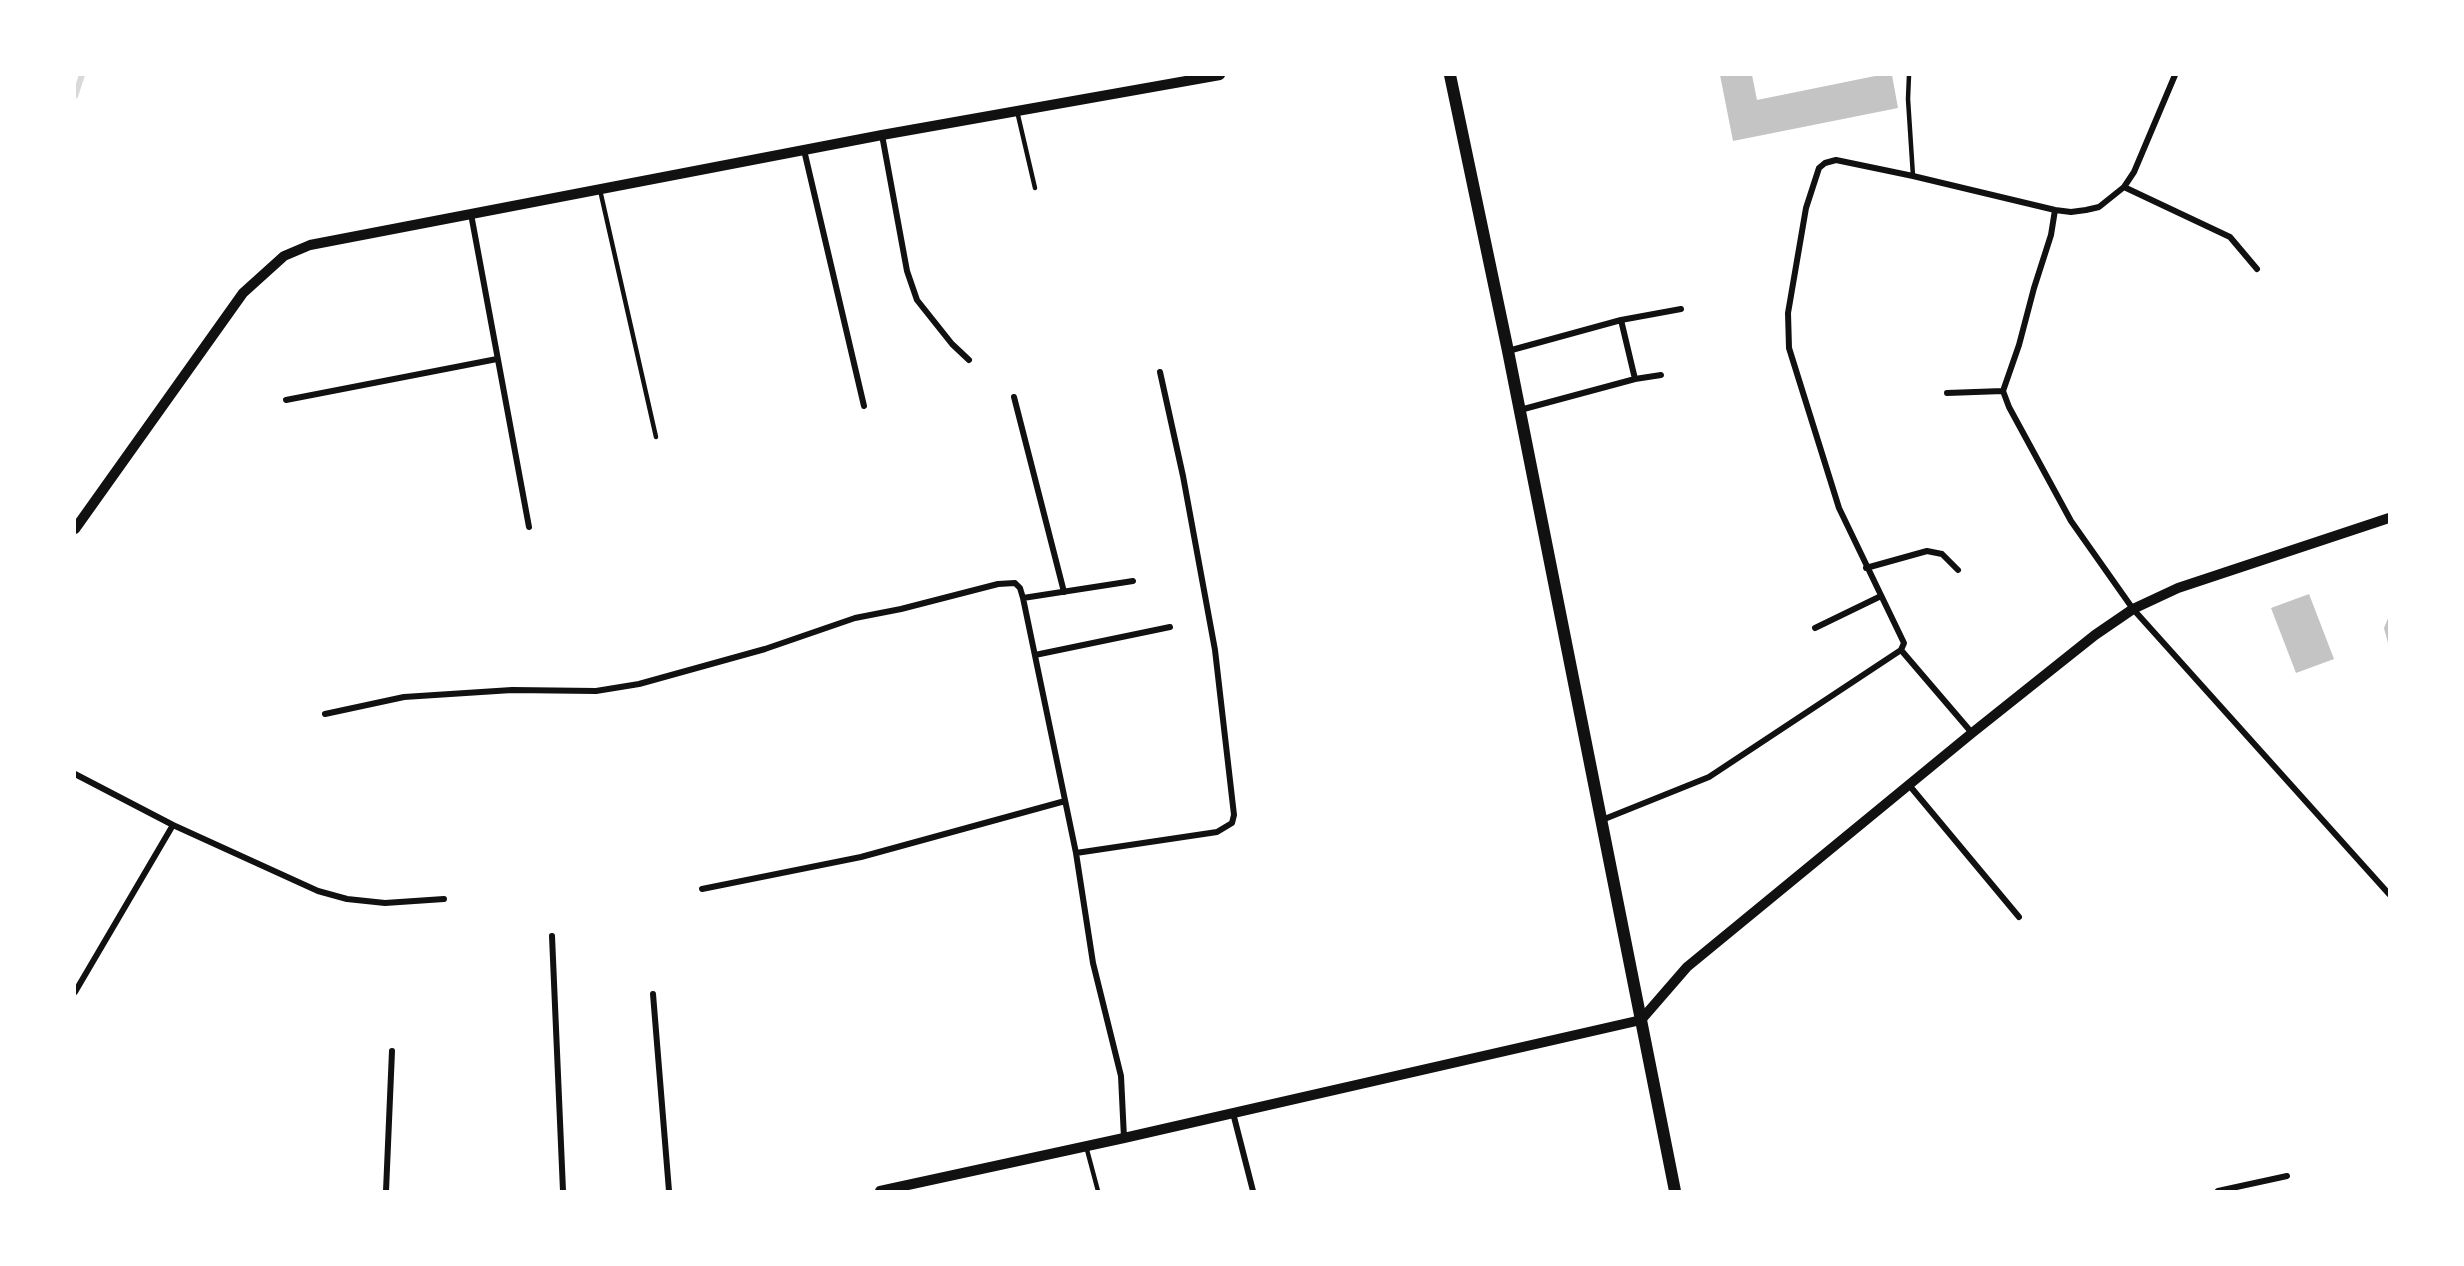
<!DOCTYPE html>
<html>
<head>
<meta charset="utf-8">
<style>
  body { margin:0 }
  #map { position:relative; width:2464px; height:1266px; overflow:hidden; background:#fff; font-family:"Asap Condensed",sans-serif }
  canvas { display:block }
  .frame { position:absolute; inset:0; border:76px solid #fff; pointer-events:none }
</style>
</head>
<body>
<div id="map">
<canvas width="2464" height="1266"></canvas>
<div class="frame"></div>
</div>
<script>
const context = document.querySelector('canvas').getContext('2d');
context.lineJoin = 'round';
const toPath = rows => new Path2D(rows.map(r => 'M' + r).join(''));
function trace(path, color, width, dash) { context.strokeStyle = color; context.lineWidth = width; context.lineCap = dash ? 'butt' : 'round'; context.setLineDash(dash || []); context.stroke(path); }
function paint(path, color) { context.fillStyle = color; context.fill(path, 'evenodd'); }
const stream = toPath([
  [75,96,82,75]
]);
const building = toPath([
  [1720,75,1752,75,1757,100,1880,75,1892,75,1898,108,1733,141],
  [2309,594,2334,659,2296,673,2271,608],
  [2389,616,2389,642,2388,643,2384,628]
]);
const service = toPath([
  [1909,75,1908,99,1913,176],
  [1017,111,1035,188],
  [600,190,656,437],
  [1086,1146,1098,1191]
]);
const minor = toPath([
  [882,135,907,271,917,300,952,344,969,360],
  [804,150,864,406],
  [2124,187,2230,237,2257,269],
  [2055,210,2051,235,2034,288,2019,345,2003,391,2009,407,2071,521,2133,609,2389,894],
  [471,214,529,527],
  [1621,320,1635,379],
  [1508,351,1621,320,1681,309],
  [1947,393,2003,391],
  [1014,397,1064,592],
  [286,400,497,359],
  [1520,410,1635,379,1661,375],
  [1866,568,1927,551,1942,554,1958,570],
  [1023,598,1133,581],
  [1815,628,1881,596],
  [1901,650,1972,733],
  [1035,655,1170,627],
  [325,714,404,697,512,690,596,691,639,684,765,649,855,618,901,609,998,584,1015,583,1020,588,1023,598,1076,853,1093,963,1121,1076,1124,1138],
  [75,774,173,825,318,891,347,899,385,903,444,899],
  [1909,785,2019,917],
  [1602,820,1709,777,1901,650,1904,643,1839,508,1789,348,1788,313,1806,208,1819,168,1825,163,1836,160,1913,176,2055,210,2071,212,2086,210,2099,207,2124,187,2134,172,2175,75],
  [1076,853,1217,832,1232,823,1234,815,1215,650,1183,476,1160,372],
  [702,889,861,857,1065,801],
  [552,936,563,1191],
  [75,992,173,825],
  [653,994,669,1191],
  [1233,1113,1253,1191],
  [386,1191,392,1051],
  [2218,1191,2287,1176]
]);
const tertiary = toPath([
  [75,529,243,293,284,256,310,245,882,135,1220,75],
  [880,1191,1124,1138,1641,1020,1687,967,1972,733,2095,635,2133,609,2178,588,2389,518]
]);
const secondary = toPath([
  [1450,75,1508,351,1675,1191]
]);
trace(stream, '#d9d9d9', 6);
paint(building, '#c4c4c4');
trace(service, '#111', 4.5);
trace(minor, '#111', 6);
trace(tertiary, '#111', 10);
trace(secondary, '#111', 12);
</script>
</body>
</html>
